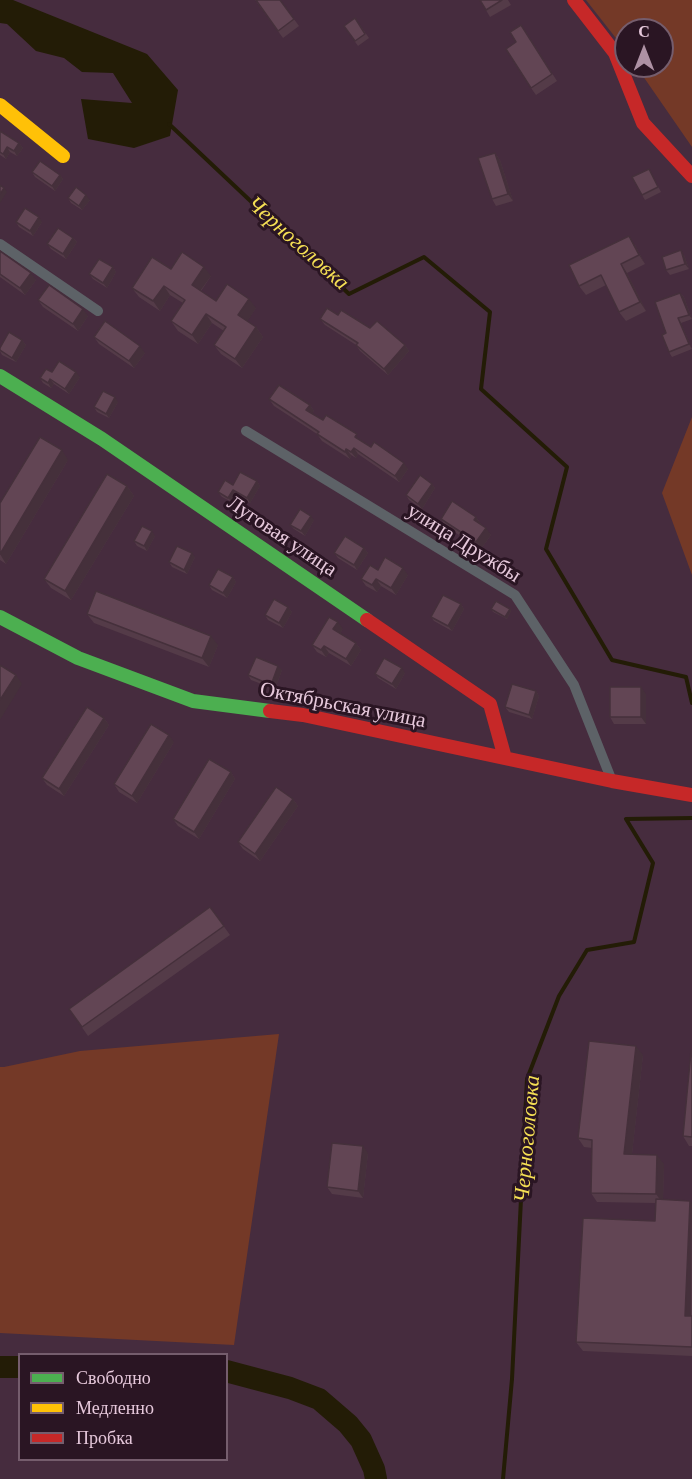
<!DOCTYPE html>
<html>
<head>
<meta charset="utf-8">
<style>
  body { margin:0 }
  #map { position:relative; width:692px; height:1479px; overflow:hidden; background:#462c3e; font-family:"Crimson Pro",serif }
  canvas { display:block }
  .legend { position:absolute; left:18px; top:1353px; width:210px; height:108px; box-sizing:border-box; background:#2a1523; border:2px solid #755d6d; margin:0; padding:8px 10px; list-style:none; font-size:18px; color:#e6c8db }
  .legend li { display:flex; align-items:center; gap:12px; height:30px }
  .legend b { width:30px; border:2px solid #755d6d }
  .north { position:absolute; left:614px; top:18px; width:60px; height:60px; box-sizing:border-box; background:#2a1523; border:2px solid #755d6d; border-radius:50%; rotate:0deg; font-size:16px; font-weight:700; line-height:24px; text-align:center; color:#e6c8db }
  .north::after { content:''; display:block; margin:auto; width:21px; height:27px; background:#ae91a4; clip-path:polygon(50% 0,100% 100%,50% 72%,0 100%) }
</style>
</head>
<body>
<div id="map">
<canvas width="692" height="1479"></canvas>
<ul class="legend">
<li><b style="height:8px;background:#4caf50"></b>Свободно</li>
<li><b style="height:8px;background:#ffc107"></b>Медленно</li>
<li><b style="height:8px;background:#c62828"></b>Пробка</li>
</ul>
<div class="north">С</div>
</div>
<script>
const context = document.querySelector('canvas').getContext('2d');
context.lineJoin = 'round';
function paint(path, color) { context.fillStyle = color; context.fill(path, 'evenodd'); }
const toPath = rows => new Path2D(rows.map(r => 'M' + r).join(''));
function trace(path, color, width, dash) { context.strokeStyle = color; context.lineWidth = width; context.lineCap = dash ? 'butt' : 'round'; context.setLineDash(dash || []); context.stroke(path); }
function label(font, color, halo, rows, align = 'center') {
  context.font = font + ' "Crimson Pro",serif'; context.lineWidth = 6; context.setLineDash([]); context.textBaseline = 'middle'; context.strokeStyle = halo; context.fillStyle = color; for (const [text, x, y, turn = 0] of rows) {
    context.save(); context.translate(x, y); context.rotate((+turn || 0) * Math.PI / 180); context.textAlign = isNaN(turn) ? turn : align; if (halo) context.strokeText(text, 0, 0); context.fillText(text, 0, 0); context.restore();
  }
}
const green = toPath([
  [586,0,692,0,692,147,636,66,662,66,662,30,626,30,626,51],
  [692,417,692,575,662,493],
  [279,1034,234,1345,0,1333,0,1067,4,1067,80,1051]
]);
const water = toPath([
  [0,0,13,0,147,54,178,90,170,136,134,148,88,139,81,99,132,103,113,73,82,72,64,58,36,51,7,24,0,23]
]);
const stream = toPath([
  [169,124,349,294,424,257,490,312,481,389,567,467,546,549,612,660,686,677,692,703],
  [503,1479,512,1379,527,1079,559,996,587,950,634,942,653,863,626,819,692,818]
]);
const river = toPath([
  [0,1367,20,1367],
  [226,1371,290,1388,319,1399,348,1424,361,1440,374,1469,376,1479]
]);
const street = toPath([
  [0,244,98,311],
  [246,431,515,595,574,685,612,781]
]);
const fast = toPath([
  [0,376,102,439,367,620],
  [0,617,78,658,193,701,270,711]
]);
const slow = toPath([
  [0,105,63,156]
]);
const jam = toPath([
  [574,0,615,53,643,123,692,176],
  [367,620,490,704,505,758],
  [270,711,303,715,612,781,692,795]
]);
const wall = toPath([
  [255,0,280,0,299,26,283,38],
  [480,0,508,0,511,5,490,17],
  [355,18,369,38,358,46,344,26],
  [526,32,557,81,536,95,531,88,516,42],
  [0,131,19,143,23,148,17,156,10,152,6,159,0,155],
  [495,153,500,160,513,201,496,206,492,199],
  [649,169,661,192,645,200,642,195],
  [32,172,60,175,63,179,55,191,35,177],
  [68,198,90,200,82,210,71,203],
  [16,222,42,222,33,236,19,227],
  [73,238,77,242,66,259,51,249,47,244],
  [635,245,645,264,627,273,646,311,626,321,619,312,606,285,586,295,579,286],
  [0,251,36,280,25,295,0,277],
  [684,255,689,269,670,275,666,270],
  [113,267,116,272,107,288,93,279,89,274],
  [171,269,211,276,201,291,216,301,256,308,247,321,256,327,263,337,242,368,221,354,214,345,224,331,212,323,198,344,178,331,171,321,183,303,170,295,160,311,139,297,132,288],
  [680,293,684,297,692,319,681,323,692,349,672,357,669,352,666,333],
  [38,300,88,316,78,331,43,307],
  [338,315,405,345,409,351,388,375,360,351,356,345,325,325,320,319],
  [94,337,145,353,134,368,99,344],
  [22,340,26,345,16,362,2,355,0,351,0,348],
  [80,377,69,394,54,384,51,388,43,383,40,378],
  [269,399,310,405,314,411,312,414,362,441,408,469,399,482,358,454,356,458,351,455,350,459,322,441,317,434,274,406],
  [118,402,109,418,97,412,94,407],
  [68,460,6,564,0,560,0,503],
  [257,481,260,486,250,503,236,495,232,502,222,497,218,492,233,485],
  [432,484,435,488,422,509,409,500,406,495],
  [127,486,134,496,71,600,51,588,44,579],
  [476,517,481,524,491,535,481,549,445,526,441,519],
  [314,520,305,536,294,529,290,525],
  [155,536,147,551,137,546,134,541],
  [364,548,368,553,357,570,338,558,334,553],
  [195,557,187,574,172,567,169,562],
  [378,570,408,575,396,595,381,586,377,592,366,586,361,579],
  [233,577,236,582,227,598,212,590,209,585],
  [461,604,464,609,452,631,434,621,431,617],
  [288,607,292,612,283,628,268,620,265,615],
  [491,609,510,609,511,611,507,619,493,612],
  [87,614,218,645,209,667,94,623],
  [343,629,340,633,356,643,361,650,351,666,329,653,326,657,317,652,312,645],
  [282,670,275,689,251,680,248,675],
  [405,673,396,689,378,678,375,674],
  [536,691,539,696,532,719,509,712,505,707],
  [646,694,646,724,614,724,610,717],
  [104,718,109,725,64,796,47,785,42,778],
  [174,742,137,803,119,792,114,784],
  [231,772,235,779,199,839,178,826,173,819],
  [293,799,298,806,260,861,243,849,238,842],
  [210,907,230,935,88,1036,69,1009],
  [692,1051,692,1146,689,1146,683,1136],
  [643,1055,632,1154,664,1164,663,1200,692,1203,692,1356,583,1351,576,1342,655,1221,655,1203,597,1202,591,1193,592,1148,584,1147,578,1138],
  [368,1153,363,1198,332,1194,327,1187]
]);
const shadedWall = toPath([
  [19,143,23,148,17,156,14,151],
  [7,147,10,152,6,159,3,154],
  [495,153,500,160,513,201,508,194],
  [60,175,63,179,55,191,52,186],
  [4,188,7,192,0,203,0,194],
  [86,195,90,200,82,210,79,206],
  [39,217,42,222,33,236,30,231],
  [629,236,635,245,645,264,639,255],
  [73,238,77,242,66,259,63,254],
  [681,250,684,255,689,269,685,264],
  [621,264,627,273,646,311,640,302],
  [113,267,116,272,107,288,103,283],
  [204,267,211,276,198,294,192,285],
  [31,273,36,280,25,295,20,288],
  [164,286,170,295,160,311,153,301],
  [680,293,684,297,692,319,689,315],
  [249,299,256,308,245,325,238,315],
  [83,309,88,316,78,331,73,324],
  [206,314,212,323,198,344,192,335],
  [678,318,681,323,692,349,689,344],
  [256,327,263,337,242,368,235,359],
  [22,340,26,345,16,362,12,358],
  [405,345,409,351,388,375,384,369],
  [140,346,145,353,134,368,129,361],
  [76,372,80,377,69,394,65,389],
  [50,379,54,384,51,388,48,383],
  [115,397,118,402,109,418,106,414],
  [310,405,314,411,311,416,306,410],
  [354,448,358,454,356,458,351,452],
  [346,449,351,455,350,459,345,452],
  [62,450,68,460,6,564,0,554],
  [404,463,408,469,399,482,395,476],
  [257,481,260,486,250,503,247,498],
  [432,484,435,488,422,509,418,504],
  [127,486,134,496,71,600,65,591],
  [233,490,236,495,232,502,228,498],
  [311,516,314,520,305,536,301,531],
  [476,517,481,524,479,527,474,520],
  [486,528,491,535,481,549,476,542],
  [152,531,155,536,147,551,144,546],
  [364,548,368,553,357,570,354,565],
  [192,553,195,557,187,574,184,570],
  [403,568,408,575,396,595,391,588],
  [233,577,236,582,227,598,223,593],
  [376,579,381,586,377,592,372,585],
  [461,604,464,609,452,631,448,626],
  [288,607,292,612,283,628,279,623],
  [510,609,511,611,507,619,505,617],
  [338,622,343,629,338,636,333,629],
  [211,636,218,645,209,667,202,658],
  [356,643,361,650,351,666,346,659],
  [324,646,329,653,326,657,321,650],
  [278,666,282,670,275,689,271,685],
  [402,668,405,673,396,689,392,684],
  [16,675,22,684,0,720,0,700],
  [641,687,646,694,646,724,641,717],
  [536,691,539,696,532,719,529,715],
  [104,718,109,725,64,796,59,789],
  [169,735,174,742,137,803,132,796],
  [231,772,235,779,199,839,194,832],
  [293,799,298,806,260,861,255,854],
  [636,1046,643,1055,631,1163,624,1154],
  [363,1146,368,1153,363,1198,358,1191],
  [657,1155,664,1164,663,1204,656,1194],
  [690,1201,692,1203,691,1325,685,1316]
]);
const building = toPath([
  [256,0,280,0,294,19,278,31,256,0],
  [480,0,502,0,486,10,480,0],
  [355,18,365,34,355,41,344,26,355,18],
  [521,25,552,74,531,88,506,49,516,42,510,32,521,25],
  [0,131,19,143,14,151,7,147,3,154,0,152,0,131],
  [495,153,508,194,492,199,478,158,495,153],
  [40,161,60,175,52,186,32,172,40,161],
  [649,169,658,187,642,195,632,177,649,169],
  [0,185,4,188,0,194,0,185],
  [76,187,86,195,79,206,68,198,76,187],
  [25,208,39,217,30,231,16,222,25,208],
  [58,228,73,238,63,254,47,244,58,228],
  [629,236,639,255,621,264,640,302,619,312,601,275,579,286,569,265,629,236],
  [681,250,685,264,666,270,662,257,681,250],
  [0,251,31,273,20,288,0,274,0,251],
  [182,252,204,267,192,285,216,301,227,284,249,299,238,315,256,327,235,359,214,345,226,327,206,314,192,335,171,321,185,300,164,286,153,301,132,288,152,257,171,269,182,252],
  [99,259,113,267,103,283,89,274,99,259],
  [49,285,83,309,73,324,38,300,49,285],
  [680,293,689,315,678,318,689,344,669,352,662,335,666,333,655,302,680,293],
  [327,308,338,315,341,310,370,328,377,321,405,345,384,369,356,345,358,343,320,319,327,308],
  [105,321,140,346,129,361,94,337,105,321],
  [9,332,22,340,12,358,0,350,0,348,9,332],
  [59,361,76,372,65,389,50,379,48,383,40,378,46,369,52,372,59,361],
  [279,385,310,405,306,410,323,420,326,415,357,434,355,437,371,447,374,442,404,463,395,476,354,448,351,452,346,449,345,452,317,434,319,432,269,399,279,385],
  [103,391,115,397,106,414,94,407,103,391],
  [40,437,62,450,0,554,0,503,40,437],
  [240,472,257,481,247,498,233,490,228,498,218,492,225,480,233,485,240,472],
  [107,474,127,486,65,591,44,579,107,474],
  [420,475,432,484,418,504,406,495,420,475],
  [452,501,476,517,474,520,486,528,476,542,441,519,452,501],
  [300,509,311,516,301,531,290,525,300,509],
  [142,526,152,531,144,546,134,541,142,526],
  [345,536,364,548,354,565,334,553,345,536],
  [177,546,192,553,184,570,169,562,177,546],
  [385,557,403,568,391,588,376,579,372,585,361,579,370,565,378,570,385,557],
  [218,569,233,577,223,593,209,585,218,569],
  [96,591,211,636,202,658,87,614,96,591],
  [443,595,461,604,448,626,431,617,443,595],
  [274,599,288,607,279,623,265,615,274,599],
  [496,601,510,609,505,617,491,609,496,601],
  [329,617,338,622,333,629,356,643,346,659,324,646,321,650,312,645,329,617],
  [256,657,278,666,271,685,248,675,256,657],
  [384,658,402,668,392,684,375,674,384,658],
  [0,665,16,675,0,700,0,665],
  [512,684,536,691,529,715,505,707,512,684],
  [610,687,641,687,641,717,610,717,610,687],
  [87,707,104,718,59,789,42,778,87,707],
  [151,724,169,735,132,796,114,784,151,724],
  [209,759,231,772,194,832,173,819,209,759],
  [276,787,293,799,255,854,238,842,276,787],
  [210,907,224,926,82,1027,69,1009,210,907],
  [589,1041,636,1046,624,1154,657,1155,656,1194,591,1193,592,1140,578,1138,589,1041],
  [691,1051,692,1051,692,1137,683,1136,691,1051],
  [332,1143,363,1146,358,1191,327,1187,332,1143],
  [656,1199,690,1201,685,1316,692,1316,692,1347,576,1342,583,1218,655,1221,656,1199]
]);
const streetNames = [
  ["Луговая улица",282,536,34],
  ["улица Дружбы",464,543,32],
  ["Октябрьская улица",343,705,11]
];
const waterNames = [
  ["Черноголовка",298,243,42],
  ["Черноголовка",527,1139,-85]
];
paint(green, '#743927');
paint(water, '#231c06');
trace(stream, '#231c06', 4);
trace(river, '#231c06', 22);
trace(street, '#5d6267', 10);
trace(fast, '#4caf50', 14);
trace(slow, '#ffc107', 14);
trace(jam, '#c62828', 14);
paint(wall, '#543b48');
paint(shadedWall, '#45303b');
paint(building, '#624554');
trace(building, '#45303b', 1.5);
label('21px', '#e6c8db', '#2a1523', streetNames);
label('italic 22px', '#f4de54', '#2a1523', waterNames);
</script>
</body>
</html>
